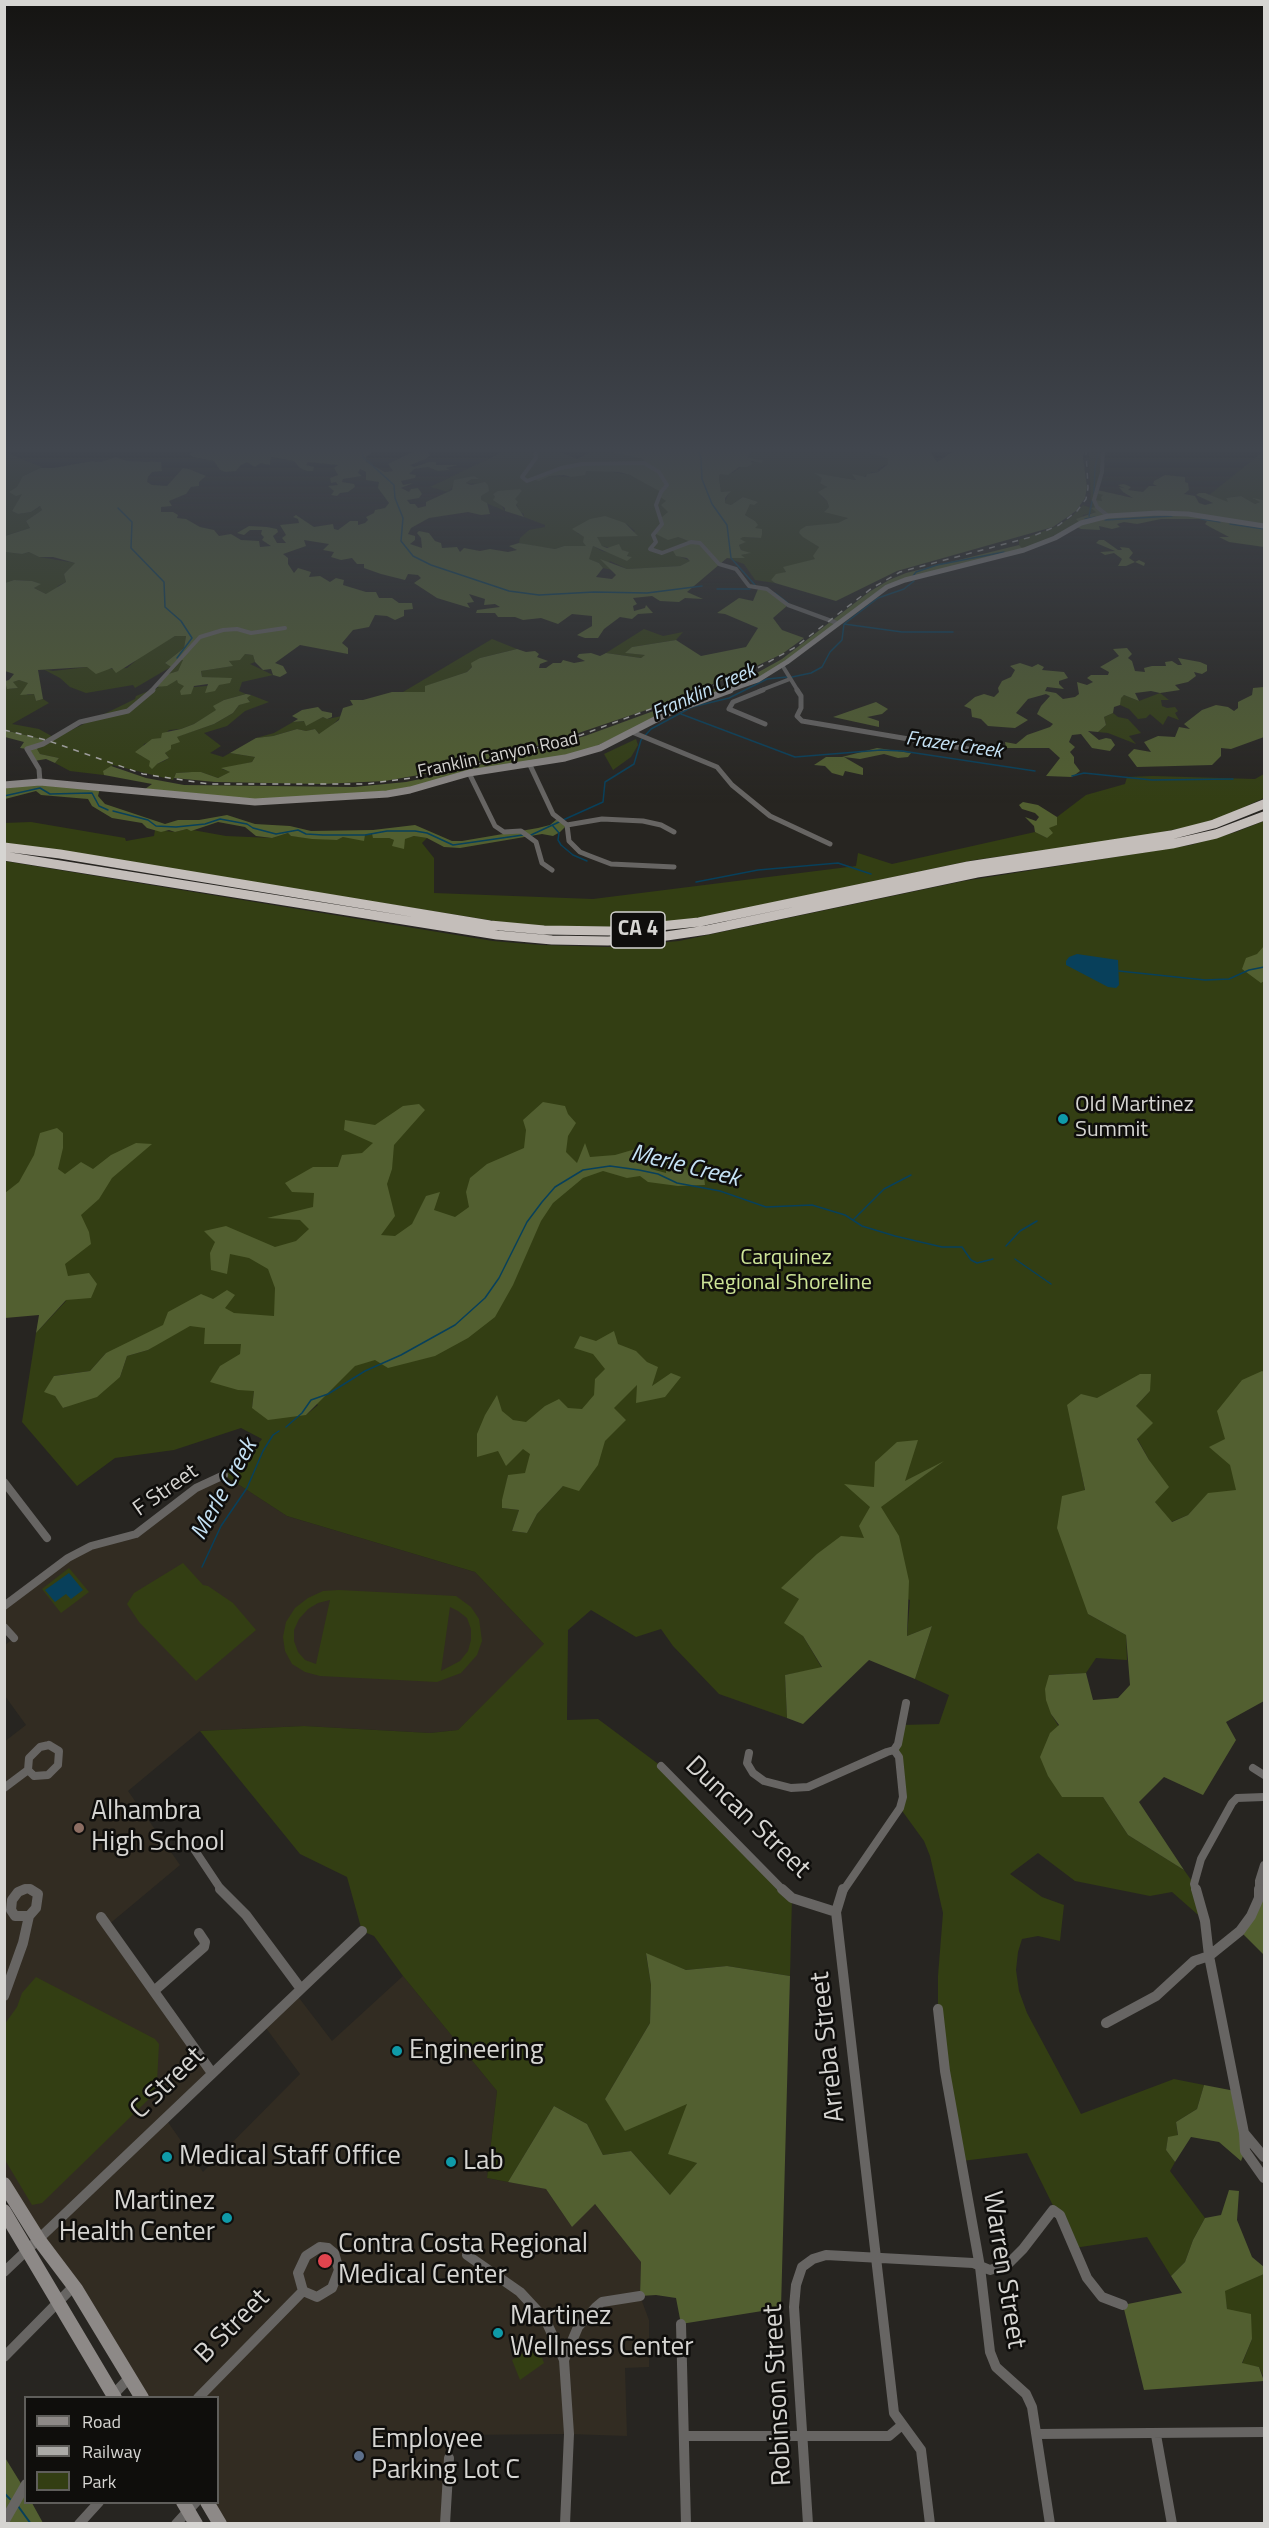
<!DOCTYPE html>
<html>
<head>
<meta charset="utf-8">
<style>
  body { margin:0 }
  #map { position:relative; width:1269px; height:2528px; overflow:hidden; background:#272521; font-family:"Titillium Web",sans-serif }
  canvas { display:block }
  .frame { position:absolute; inset:0; border:6px solid #d6d5d2; pointer-events:none }
  .legend { position:absolute; left:24px; top:2396px; width:195px; height:108px; box-sizing:border-box; background:#0f0e0c; border:2px solid #5f5e5b; margin:0; padding:8px 10px; list-style:none; font-size:18px; color:#d6d5d2 }
  .legend li { display:flex; align-items:center; gap:12px; height:30px }
  .legend b { width:30px; border:2px solid #5f5e5b }
</style>
</head>
<body>
<div id="map">
<canvas width="1269" height="2528"></canvas>
<div class="frame"></div>
<ul class="legend">
<li><b style="height:8px;background:#8d8987"></b>Road</li>
<li><b style="height:8px;background:#abaaa7"></b>Railway</li>
<li><b style="height:16px;background:#333e13"></b>Park</li>
</ul>
</div>
<script>
const context = document.querySelector('canvas').getContext('2d');
context.lineJoin = 'round';
function paint(path, color) { context.fillStyle = color; context.fill(path, 'evenodd'); }
const toPath = rows => new Path2D(rows.map(r => 'M' + r).join(''));
function trace(path, color, width, dash) { context.strokeStyle = color; context.lineWidth = width; context.lineCap = dash ? 'butt' : 'round'; context.setLineDash(dash || []); context.stroke(path); }
function label(font, color, halo, rows, align = 'center') {
  context.font = font + ' "Titillium Web",sans-serif'; context.lineWidth = 5; context.setLineDash([]); context.textBaseline = 'middle'; context.strokeStyle = halo; context.fillStyle = color; for (const [text, x, y, turn = 0] of rows) {
    context.save(); context.translate(x, y); context.rotate((+turn || 0) * Math.PI / 180); context.textAlign = isNaN(turn) ? turn : align; if (halo) context.strokeText(text, 0, 0); context.fillText(text, 0, 0); context.restore();
  }
}
const built = toPath([
  [224,1475,287,1516,475,1572,545,1645,458,1730,430,1733,304,1726,200,1731,128,1791,180,1865,107,1926,212,2073,165,2118,203,2172,300,2074,263,2024,296,1994,332,2041,403,1976,497,2091,487,2178,546,2189,572,2227,594,2203,641,2262,640,2296,649,2320,649,2367,625,2368,627,2436,569,2434,458,2435,449,2458,445,2523,220,2523,207,2503,218,2502,218,2398,142,2397,5,2184,4,1788,7,1785,5,1782,4,1742,26,1725,5,1696,5,1645,14,1638,5,1627,5,1606,68,1558,136,1534,196,1488]
]);
const green = toPath([
  [507,450,555,450,577,459,595,450,601,450,643,459,644,463,561,468,539,481,550,476,571,477,585,471,608,471,630,475,650,484,661,492,666,501,668,512,667,515,678,537,691,542,676,555,691,561,680,566,627,569,610,561,607,565,612,570,603,568,599,563,588,559,593,546,602,551,631,557,626,555,629,552,602,546,597,539,597,536,627,536,635,531,625,523,577,533,585,537,587,546,564,546,555,549,534,546,519,543,520,538,529,530,545,527,545,525,524,517,524,514,520,512,514,499,522,491,520,489,493,494,505,511,481,501,479,484,466,483,472,479,478,479,474,476,455,483,448,492,430,487],
  [753,450,861,450,888,459,888,464,879,468,878,472,872,472,858,480,816,474,823,478,820,482,827,487,821,496,827,501,829,507,825,511,849,517,838,524,806,526,799,533,819,547,816,559,784,568,786,572,771,580,775,583,755,580,744,564,727,558,743,558,740,555,750,553,741,550,739,545,745,542,739,539,743,537,760,538,754,528,755,521,745,515,749,500,743,497,731,505,724,503,730,491,721,492,719,477,720,474,732,473,750,461,757,463,746,458],
  [1089,450,1102,450,1102,462,1096,492,1104,495,1097,512,1083,515,1081,523,1024,550,1019,545,1019,540,1055,527,1070,518,1083,505,1091,508],
  [1264,451,1264,472,1262,474,1264,476,1264,500,1254,499,1261,502,1255,504,1241,496,1226,498,1229,503,1209,495],
  [5,452,42,467,23,476,23,493,12,511,18,514,31,512,41,506,42,510,26,521,30,528,4,536],
  [4,552,22,554,29,552,39,557,76,563,64,574,66,582,58,586,56,590,68,586,71,589,56,595,46,594,34,588,40,584,32,581,14,580,5,583],
  [644,629,663,636,683,632,676,640,632,647,626,653,646,655,641,658,606,653],
  [175,636,186,636,184,648,165,663,171,667,176,661,184,660,178,671,165,675,169,668,135,688,133,685,86,693,70,687,60,678,43,669,53,671,87,667,96,673,105,669,127,668,146,652],
  [492,639,517,649,480,658,467,672,426,686,426,692,403,692],
  [245,654,253,655,255,662,250,664,273,675,242,682,239,691,246,694,224,700,214,707,217,710,194,724,181,729,169,730,161,738,144,744,140,755,157,764,164,761,169,758,165,753,176,737,214,724,233,713,239,705,250,701,246,698,251,695,269,702,245,711,227,726,204,733,221,746,210,753,223,757,230,753,255,757,252,762,222,769,231,772,218,778,201,772,192,772,176,773,173,780,113,765,104,771,104,775,70,771,55,763,59,758,40,754,37,749,46,740,5,730,5,685,7,685,7,689,18,688,12,682,19,680,29,683,27,695,34,694,36,701,43,699,49,703,12,724,39,729,55,738,135,699,136,696,177,680,194,687,219,685,232,679,202,677,201,671,232,666,229,661],
  [1160,693,1169,700,1161,700,1162,706,1167,708,1175,707,1178,711,1175,713,1179,720,1168,716,1163,725,1150,714,1146,718,1138,719,1129,709,1120,705,1120,698,1124,695,1139,701],
  [1113,713,1118,717,1128,719,1141,733,1129,736,1136,744,1108,733,1098,732,1106,725,1104,717],
  [342,716,327,730,319,734,315,729,306,731,297,729,273,736,256,738,274,733,293,722,305,721,306,725,323,717,327,719],
  [636,739,638,745,631,757,613,770,604,754],
  [1264,774,1264,798,1222,817,1192,826,1132,838,974,860,704,917,630,927,545,926,507,923,5,843,4,823,31,822,125,838,126,841,154,836,155,830,175,832,187,829,226,836,272,838,288,833,291,836,337,840,343,837,372,834,374,838,389,838,394,840,415,836,427,838,422,843,434,858,434,893,593,899,856,866,858,853,892,864,1035,832,1047,838,1049,827,1057,825,1057,817,1086,795,1125,784,1127,777,1153,776,1255,779],
  [1264,821,1264,1626,1208,1494,1188,1515,1171,1522,1155,1502,1149,1460,1137,1438,1136,1406,1150,1391,1068,1405,1085,1491,1088,1614,1126,1635,1127,1660,1096,1658,1086,1673,1049,1675,1051,1714,1103,1797,1128,1835,1184,1870,1194,1884,1205,1921,1172,1892,1150,1896,1075,1881,1038,1853,1010,1874,1042,1897,1064,1905,1060,1941,1038,1936,1022,1939,1018,1952,1016,1970,1019,1991,1027,2013,1081,2114,1174,2079,1204,2085,1197,2109,1176,2122,1178,2136,1168,2138,1166,2150,1175,2162,1170,2171,1205,2218,1193,2240,1185,2262,1171,2276,1147,2237,1074,2248,1027,2153,962,2161,938,2009,938,1976,943,1913,930,1856,924,1841,900,1808,903,1797,894,1750,902,1725,939,1724,949,1695,915,1679,932,1626,907,1636,910,1600,806,1566,782,1588,799,1599,803,1636,822,1668,785,1675,787,1718,719,1694,673,1646,661,1629,636,1637,591,1610,568,1630,567,1720,598,1719,661,1766,792,1898,790,1976,727,1966,686,1970,646,1954,651,1985,650,2023,605,2099,688,2103,697,2163,671,2196,631,2151,603,2155,587,2124,554,2106,508,2182,487,2178,497,2091,403,1976,374,1936,362,1931,347,1877,300,1854,200,1731,304,1726,430,1733,458,1730,544,1644,475,1572,287,1516,224,1475,243,1463,262,1439,241,1428,174,1450,115,1458,77,1486,22,1422,36,1333,66,1301,5,1280,4,861,493,941,541,945,608,947,679,941,964,881,1191,845,1236,832],
  [161,1341,148,1350,127,1356,120,1377,64,1408,55,1396,54,1376,90,1371,106,1353],
  [275,1390,317,1404,318,1405,306,1415,252,1408,254,1391],
  [508,1475,563,1486,537,1514,527,1533,512,1531,519,1510,502,1508],
  [183,1563,203,1585,208,1586,233,1603,256,1630,196,1681,139,1622,127,1604,134,1593],
  [69,1568,89,1592,61,1613,42,1589],
  [339,1590,456,1596,471,1607,479,1619,482,1641,477,1655,461,1673,437,1682,320,1676,305,1672,292,1664,285,1651,283,1637,286,1622,295,1608,308,1598,323,1591],
  [330,1600,316,1664,305,1660,298,1652,294,1641,294,1630,299,1619,308,1609,318,1603],
  [450,1607,458,1611,467,1618,471,1629,471,1640,468,1651,460,1661,441,1671],
  [36,1977,155,2039,159,2044,157,2082,152,2096,42,2203,32,2205,5,2160,4,2025,17,2007,22,1993],
  [1264,2274,1264,2378,1259,2367,1242,2364,1252,2339,1227,2309,1224,2291],
  [537,2344,544,2363,520,2380,512,2360]
]);
const forest = toPath([
  [195,450,374,450,366,457,366,462,385,472,393,471,388,464,416,450,427,450,430,455,426,459,410,465,414,467,429,462,436,462,436,465,457,465,446,468,450,470,438,471,428,467,414,469,409,474,416,475,415,478,401,481,403,485,413,483,401,488,409,492,411,489,418,488,422,494,419,498,407,500,410,504,415,504,418,508,426,506,426,502,452,490,454,480,474,476,479,479,472,479,466,483,471,485,485,482,488,485,489,491,481,496,481,500,487,503,490,514,481,515,468,512,429,518,411,528,408,534,415,536,415,540,410,544,422,548,421,538,417,533,419,531,429,533,435,541,441,543,442,548,457,547,460,552,464,548,480,551,490,549,508,552,517,550,509,546,519,543,555,549,564,546,586,546,583,542,584,537,572,529,590,519,605,516,625,523,638,536,597,537,602,546,607,548,619,544,622,550,629,552,627,556,632,557,627,561,593,546,589,559,599,563,603,568,596,577,612,579,616,575,600,559,627,569,680,566,690,561,687,558,676,556,672,549,691,542,678,537,668,540,654,533,662,524,661,518,668,512,661,505,666,501,659,496,661,492,630,475,619,472,586,471,585,475,571,477,564,475,550,476,539,481,532,479,561,468,582,464,644,463,643,459,601,450,753,450,747,458,763,460,762,463,751,461,752,464,747,467,739,467,728,475,720,474,719,477,721,492,731,491,725,498,725,503,731,505,743,497,758,502,754,505,750,504,745,515,755,521,758,525,755,528,762,529,762,534,761,538,743,537,740,539,746,542,739,545,741,550,751,553,741,555,745,558,727,558,687,592,703,599,685,598,679,602,660,601,652,596,633,598,637,604,633,606,634,611,645,608,646,605,653,613,638,614,632,619,620,617,604,629,598,638,585,638,577,635,592,626,592,616,572,614,558,624,541,618,523,620,515,617,498,617,495,613,476,613,477,610,500,607,495,604,484,605,485,599,469,594,474,602,467,603,470,608,450,602,437,598,414,583,421,578,418,575,408,574,405,580,381,574,364,568,364,564,357,564,352,558,341,560,331,557,334,552,323,550,329,544,304,540,306,546,283,554,288,558,288,564,294,573,298,568,311,572,309,577,320,576,330,582,336,578,344,580,343,585,366,592,376,592,379,598,392,598,399,603,412,603,413,609,404,610,404,616,395,620,387,616,375,615,369,627,353,630,342,643,348,648,348,654,300,645,275,663,283,666,287,673,280,677,273,675,271,669,263,670,255,662,253,655,245,654,240,660,229,661,233,666,201,671,202,677,232,678,230,683,219,685,215,691,205,693,208,684,194,686,191,694,181,695,180,691,184,686,178,683,177,680,167,686,156,687,165,675,178,671,183,660,176,661,171,667,165,663,184,648,186,636,175,636,116,673,112,668,96,674,87,667,38,670,43,699,36,701,34,694,20,695,28,683,19,680,13,682,18,688,7,689,5,681,9,680,14,674,5,671,5,583,14,580,32,581,41,584,34,588,46,594,66,582,64,574,75,563,53,557,39,557,29,552,22,554,5,552,5,536,30,528,26,521,42,510,40,506,31,512,18,514,12,511,22,494,16,496,9,492,17,487,23,476,40,468,54,468,92,461,100,462,116,457,127,461,161,462,162,471,152,472,148,477,147,482,152,485,167,486,183,468,189,469,206,476,199,482,199,486,191,487,186,494,169,501,172,506,161,507,161,512,173,512,178,515,177,518,186,519,200,527,214,530,219,536,231,534,241,540,259,541,260,547,271,546,262,540,264,537,261,534,262,530,250,530,244,535,237,533,249,526,267,527,277,529,278,532,273,536,277,543,286,543,282,538,286,535,280,525,299,523,298,519,293,517,296,515,314,527,333,524,334,529,338,530,350,521,358,521,358,525,365,523,368,520,366,517,374,513,375,510,385,508,389,503,378,488,379,482,366,480,366,472,360,469,358,473,362,476,343,479,342,482,354,484,355,487,348,492,340,493,337,496,331,495,334,491,328,486,338,485,336,482,331,483,330,478,338,475,334,468,338,465,308,462,306,465,314,467,313,471,307,471,300,468,294,461,271,457,270,465,260,463,255,467,247,462,241,465,236,471,226,472,220,470,214,461,193,457,189,454],
  [861,450,929,450,937,462,952,452,961,450,1085,450,1083,457,1087,487,1085,498,1076,511,1053,527,897,571,836,601,775,583,771,580,776,574,786,572,783,567,815,559,813,556,819,547,803,537,799,533,800,530,806,526,838,523,848,518,824,512,829,507,827,501,818,492,827,487,820,483,822,478,814,473,856,480,852,474,866,477,867,474,878,472,888,464,888,459],
  [1165,475,1185,477,1185,482,1188,483,1189,490,1184,494,1195,496,1199,503,1205,505,1213,503,1196,495,1199,493,1205,493,1228,502,1226,498,1241,496,1255,504,1260,502,1252,498,1264,500,1264,547,1229,542,1219,537,1229,537,1210,527,1205,524,1207,521,1200,519,1161,519,1137,524,1124,522,1117,524,1120,527,1112,529,1099,526,1100,530,1081,529,1075,526,1080,523,1076,519,1096,512,1091,508,1097,507,1094,500,1102,501,1101,497,1103,495,1096,493,1097,490,1133,498,1123,492,1119,487,1124,488,1118,485,1124,484,1131,487,1128,490,1143,492,1149,486,1157,486,1153,484,1154,481],
  [520,489,522,491,515,499,518,502,516,505,524,517,505,511,505,508,493,500,495,497,493,494,498,491],
  [1099,540,1104,540,1118,550,1122,550,1120,547,1129,548,1133,553,1129,558,1135,562,1139,560,1145,563,1144,566,1135,562,1126,566,1118,566,1122,559,1114,553,1105,555,1100,552,1115,551,1096,543],
  [1019,545,1023,549,886,585,795,656,754,681,678,708,592,748,571,754,404,790,250,800,141,792,152,784,104,775,103,771,111,766,146,778,184,785,354,787,406,782,454,772,585,736,755,674,782,659,869,592,889,580,906,573],
  [758,589,767,589,788,605,773,618,782,630,804,638,782,654,752,668,661,705,555,741,447,770,385,781,322,784,215,782,174,778,176,773,192,772,201,772,218,778,230,772,221,768,252,762,255,757,230,753,256,738,273,736,297,729,306,731,315,729,319,734,339,720,343,708,353,705,350,700,363,700,392,692,425,692,425,686,467,672,472,667,471,663,480,658,517,649,526,652,535,651,539,654,537,657,548,661,540,664,539,668,546,668,553,663,561,663,563,660,574,663,585,661,577,657,579,654,591,653,600,656,606,653,641,658,645,655,625,653,632,647,676,640,701,656,746,647,758,628,725,614,717,613,739,598,753,601],
  [1127,648,1132,654,1128,658,1132,661,1135,671,1145,672,1144,668,1152,666,1166,666,1165,662,1172,661,1178,665,1182,665,1178,658,1200,662,1207,665,1207,671,1202,674,1194,672,1196,676,1188,682,1175,685,1180,690,1160,693,1151,691,1135,693,1139,701,1124,695,1121,698,1120,705,1114,707,1113,713,1104,717,1106,725,1098,732,1088,731,1099,740,1106,738,1111,739,1115,745,1110,751,1092,748,1081,734,1072,735,1069,742,1075,747,1070,752,1074,757,1074,763,1080,771,1072,777,1046,776,1060,758,1049,748,1006,748,1005,742,1016,744,1027,735,1050,727,1053,724,1037,714,1041,706,1050,696,1046,694,1028,699,1016,713,1028,720,1015,728,988,726,981,719,972,717,971,709,964,706,975,697,984,694,994,697,999,692,998,688,1002,681,1011,677,1015,670,1010,666,1020,663,1032,667,1038,664,1044,667,1042,670,1064,672,1068,678,1059,681,1059,684,1064,689,1047,687,1045,691,1056,693,1063,699,1075,697,1079,694,1077,682,1087,685,1093,682,1087,678,1091,675,1108,675,1109,672,1100,667,1119,656,1113,649],
  [1264,687,1264,737,1231,749,1221,748,1221,756,1212,765,1137,767,1128,755,1134,749,1151,752,1144,742,1158,736,1175,737,1179,727,1190,729,1184,724,1202,710,1216,705,1228,707,1234,711,1238,708,1238,702,1252,695,1253,688],
  [246,694,251,695,247,698,250,702,239,705,233,713,214,724,177,737,180,742,171,745,171,749,165,753,169,758,157,764,152,769,149,766,150,761,135,752,152,739,161,738,162,733,181,729,194,724,216,710,213,706,224,700],
  [876,702,888,709,882,714,867,717,879,721,879,727,833,717],
  [318,707,322,711,332,713,332,717,327,719,323,717,306,726,304,721,293,722,298,719,292,716,302,710],
  [4,730,46,740,37,749,40,754,59,758,55,763,46,759,34,761,27,749,20,748,24,742,5,737],
  [877,748,911,753,908,757,898,758,884,754,860,759,844,757,863,768,863,775,845,771,843,776,832,773,825,766,814,765,826,757,842,757],
  [40,782,100,788,98,796,105,804,165,824,178,820,199,820,227,815,255,824,290,826,311,831,373,830,415,825,452,841,462,841,538,828,550,825,557,819,567,825,560,832,553,836,542,834,460,848,444,847,427,838,414,836,405,839,404,849,392,846,394,840,389,838,373,838,372,834,365,835,364,841,343,837,337,840,312,839,291,836,288,833,272,838,256,836,245,827,218,822,191,831,187,829,175,832,169,830,161,832,147,828,142,823,112,818,92,806,88,799,41,795,36,791,5,799,4,786],
  [1023,802,1038,805,1057,817,1057,825,1049,828,1053,833,1047,838,1035,832,1034,826,1025,817,1036,821,1039,817,1035,813,1022,809,1019,805],
  [1264,946,1264,981,1261,983,1242,969,1246,958,1257,954],
  [543,1102,565,1106,568,1114,576,1123,568,1136,566,1152,577,1163,585,1143,590,1157,615,1155,639,1148,651,1169,666,1173,666,1161,681,1162,691,1176,704,1177,705,1185,678,1186,648,1182,640,1176,627,1178,603,1171,583,1178,553,1203,541,1221,513,1285,495,1317,468,1338,435,1356,388,1368,375,1360,355,1366,306,1415,268,1420,252,1408,254,1391,238,1390,210,1382,220,1366,240,1354,241,1344,204,1344,205,1328,190,1326,148,1350,127,1356,120,1377,97,1397,63,1408,55,1396,44,1392,54,1376,90,1371,106,1353,163,1325,168,1312,201,1294,213,1299,227,1290,235,1295,225,1308,234,1313,274,1316,275,1288,268,1269,249,1258,230,1254,227,1274,211,1270,210,1253,215,1242,204,1231,226,1226,275,1247,296,1241,309,1229,300,1220,267,1218,313,1207,314,1193,292,1192,285,1183,313,1167,338,1167,342,1155,362,1153,373,1143,344,1130,345,1120,375,1125,403,1106,419,1104,425,1110,394,1145,392,1169,387,1184,395,1216,381,1235,395,1236,412,1224,426,1196,440,1192,434,1210,455,1217,469,1207,466,1192,470,1178,487,1164,524,1148,526,1130,523,1120],
  [57,1128,63,1133,63,1148,58,1169,65,1174,81,1162,93,1169,111,1155,136,1143,152,1144,112,1178,99,1199,81,1215,89,1232,91,1244,65,1264,68,1276,89,1273,97,1284,91,1298,66,1300,36,1333,39,1315,5,1318,5,1193,19,1182,34,1155,40,1133],
  [614,1331,618,1344,636,1351,647,1362,658,1367,652,1386,671,1373,681,1377,665,1397,636,1403,637,1385,614,1408,626,1420,605,1441,598,1465,579,1491,563,1486,537,1514,527,1533,512,1531,519,1510,502,1508,502,1500,508,1475,525,1473,530,1454,523,1449,506,1466,498,1451,477,1457,477,1434,485,1415,497,1395,502,1411,513,1420,526,1422,545,1406,559,1399,568,1408,582,1409,594,1395,595,1379,605,1369,593,1354,574,1348,580,1336,596,1341],
  [1262,1371,1264,1372,1264,1701,1226,1722,1236,1740,1203,1795,1164,1777,1139,1802,1184,1870,1128,1835,1103,1797,1062,1797,1048,1776,1040,1757,1050,1733,1059,1725,1051,1714,1046,1700,1045,1689,1049,1675,1086,1673,1093,1700,1118,1698,1130,1685,1126,1635,1088,1614,1057,1528,1062,1496,1085,1490,1067,1405,1081,1394,1097,1398,1140,1374,1151,1374,1150,1391,1136,1406,1153,1423,1137,1439,1149,1460,1169,1487,1155,1502,1172,1522,1188,1515,1208,1493,1236,1490,1230,1465,1209,1447,1225,1439,1217,1411,1242,1380],
  [918,1440,905,1481,944,1461,881,1507,899,1536,909,1581,907,1636,932,1626,915,1679,869,1660,803,1724,787,1718,785,1675,822,1667,803,1636,784,1623,799,1599,781,1588,817,1554,841,1536,864,1538,859,1526,870,1507,844,1484,874,1487,875,1462,897,1442],
  [1264,1865,1264,1955,1240,1931,1251,1916],
  [646,1953,686,1970,727,1966,790,1976,781,2308,681,2324,676,2298,656,2295,640,2296,641,2262,595,2204,572,2227,546,2189,508,2182,554,2106,587,2124,603,2155,631,2151,670,2195,697,2163,668,2154,687,2104,625,2131,605,2099,650,2023,651,1985],
  [1204,2085,1235,2091,1245,2151,1241,2161,1219,2142,1191,2137,1175,2162,1166,2150,1168,2137,1178,2135,1176,2122,1197,2109],
  [1229,2190,1239,2191,1237,2220,1252,2257,1264,2267,1264,2274,1225,2291,1227,2309,1251,2314,1252,2339,1242,2363,1259,2367,1264,2381,1144,2390,1123,2305,1182,2293,1171,2276,1185,2262,1193,2240,1205,2218,1221,2215],
  [4,2456,25,2490,26,2502,32,2503,43,2523,9,2523,5,2515]
]);
const water = toPath([
  [1077,954,1118,960,1119,985,1116,988,1108,987,1066,965,1066,961,1069,957],
  [69,1573,83,1590,71,1599,66,1594,55,1602,45,1590]
]);
const streamFar1 = toPath([
  [362,450,363,457,394,485,395,498,403,518,401,541,413,556,431,565,509,591,539,595,594,592,647,593,702,586],
  [698,450,701,458,702,479,712,504,727,525,731,558,755,585],
  [1094,494,1095,467,1099,450],
  [118,508,132,522,131,548,164,582,165,607,181,621,192,638,177,658],
  [1089,516,1092,501],
  [1085,519,1095,517],
  [1201,519,1220,522],
  [1105,520,1172,516],
  [1230,524,1264,529],
  [913,576,916,572,937,565,1004,552],
  [717,589,750,589],
  [775,593,788,603],
  [844,624,902,632,953,632],
  [792,677,811,673,822,667,830,652,842,640,844,624,878,598,904,589,914,581],
  [681,714,795,757,881,750,902,751,1035,771],
  [1072,776,1084,773,1152,780,1233,779],
  [4,796,40,788,50,794,92,793,99,806,108,810],
  [113,811,148,820,156,826,176,827,205,824,220,819,247,824,253,828,276,834,298,830,306,834,323,835,365,835,387,831,415,831,427,833,453,845,523,835],
  [563,820,603,802,605,782,634,764,641,740,651,729,692,707,729,698,767,679,787,677],
  [553,826,559,833,558,840,561,845,573,855,587,861],
  [531,835,559,822],
  [696,882,758,870,838,863,871,874],
  [1119,971,1205,980,1229,979,1249,970,1264,967],
  [854,1219,884,1189,911,1175],
  [1006,1246,1020,1231,1037,1221],
  [1015,1259,1051,1284],
  [286,1427,302,1413,311,1400,328,1394,365,1371,401,1355,455,1325,485,1298,499,1278,527,1222,542,1202,555,1187,583,1170,610,1166,639,1170,658,1174,677,1183,720,1191,766,1207,812,1205,845,1215,862,1226,895,1236,942,1247,962,1247,971,1260,977,1263,993,1259],
  [202,1567,221,1526,247,1488,263,1451,273,1435,279,1431]
]);
const stream = toPath([
  [4,2493,10,2499],
  [18,2506,31,2524]
]);
const streetFar3 = toPath([
  [535,450,536,458,522,477,527,481,561,468,582,464,644,463,659,472,667,485,661,492,656,505,662,524,653,535,656,542,650,549,662,553,691,542,700,543,719,564,736,569,749,586,767,589,788,605,837,623],
  [1103,450,1102,472,1094,500,1097,507,1108,516],
  [782,665,798,691],
  [151,691,200,637,223,630,237,629,251,633,285,628],
  [759,691,790,679]
]);
const streetFar2 = toPath([
  [763,690,733,702,729,709,765,724],
  [797,690,801,696,801,708,797,716,802,721,974,750],
  [632,732,717,767,732,785,770,816,830,844],
  [529,763,553,814,567,825,602,819,643,821,661,825,674,832],
  [469,773,495,826,504,832,521,831,536,842,542,863,552,870],
  [40,782,39,769,27,749,43,744,80,722,128,711,153,690],
  [567,825,569,841,580,852,590,856,611,864,674,867]
]);
const streetFar1 = toPath([
  [4,1482,47,1538],
  [4,1606,68,1558,91,1546,136,1534,196,1488,224,1475],
  [4,1627,14,1638],
  [49,1745,59,1751,58,1765,48,1775,34,1776,28,1770,29,1758,40,1747,49,1745],
  [894,1750,898,1744,906,1703],
  [749,1753,747,1763,753,1773,764,1781,791,1788,808,1787,887,1752,894,1750,899,1757,903,1797,900,1808,843,1891],
  [661,1766,784,1891],
  [1253,1768,1264,1775],
  [4,1788,28,1770],
  [190,1843,222,1891],
  [21,1891,28,1888,32,1891],
  [1196,1891,1194,1884,1201,1859,1232,1803,1237,1798,1264,1797],
  [1259,1891,1259,1881,1264,1865]
]);
const street = toPath([
  [25,1889,18,1892,12,1900,11,1910,15,1916,29,1916,36,1908,38,1894,30,1889],
  [220,1889,246,1915,301,1989],
  [782,1889,792,1898,836,1912],
  [843,1889,836,1912,894,2413,921,2450,930,2524],
  [1196,1889,1205,1921,1209,1956,1244,2133,1264,2157],
  [101,1917,212,2073],
  [154,1991,204,1947,205,1942,199,1933],
  [4,1996,23,1943,29,1916],
  [938,2009,945,2071,980,2267,990,2352,996,2367,1026,2394,1032,2407,1050,2524],
  [1106,2023,1156,1996,1194,1961,1209,1956,1240,1931,1251,1916,1259,1898,1259,1889],
  [1244,2133,1245,2151,1264,2178],
  [320,2247,328,2248,334,2253,339,2270,332,2288,317,2297,303,2291,298,2273,306,2256,320,2247],
  [467,2255,520,2292,545,2319,564,2360,569,2434,565,2524],
  [4,2272,362,1931],
  [681,2324,686,2524],
  [4,2357,74,2286],
  [564,2360,578,2327,596,2307,602,2302,640,2296],
  [113,2395,130,2377],
  [198,2398,303,2291],
  [1037,2434,1264,2432],
  [1156,2435,1172,2524],
  [684,2436,889,2436,902,2425],
  [4,2522,26,2484],
  [79,2524,99,2502],
  [176,2524,196,2502],
  [445,2524,449,2458],
  [808,2524,794,2307,796,2285,802,2267,813,2259,826,2255,973,2263,990,2270,1008,2264,1023,2249,1053,2210,1060,2215,1087,2278,1102,2297,1123,2305]
]);
const secondaryFar2 = toPath([
  [726,691,758,680,787,662,887,587,905,580,1024,550,1055,538,1081,523,1108,516,1158,513,1188,514,1264,526]
]);
const secondaryFar1 = toPath([
  [4,785,40,782,255,802,387,794,410,790,469,773,565,758,600,748,672,711,730,690]
]);
const secondary = toPath([
  [4,2184,39,2240,76,2289,142,2398],
  [4,2211,115,2398],
  [183,2502,196,2524],
  [207,2502,220,2524]
]);
const highway = toPath([
  [4,847,60,854,490,925,544,930,611,931,699,922,968,866,1171,835,1214,824,1264,804],
  [4,856,497,935,552,940,608,941,653,938,707,930,977,873,1172,844,1216,834,1264,816]
]);
const rail = toPath([
  [4,730,46,740,143,774,209,784,366,784,426,776,495,760,581,735,752,671,794,648,872,588,900,572,1031,537,1059,525,1077,511,1086,499,1088,488,1086,450]
]);
const markers = [
  [1063,1119,6,"#0f9aa8"],
  [79,1828,6,"#8d6e63"],
  [397,2051,6,"#0f9aa8"],
  [167,2157,6,"#0f9aa8"],
  [451,2162,6,"#0f9aa8"],
  [227,2218,6,"#0f9aa8"],
  [325,2261,8,"#e0444e"],
  [498,2333,6,"#0f9aa8"],
  [359,2456,6,"#5c6f8a"]
];
const farStreetnames = [
  ["Franklin Canyon Road",498,756,-12]
];
const farWaternames = [
  ["Franklin Creek",704,693,-24],
  ["Frazer Creek",954,746,8]
];
const shields = [
  [638,930,54]
];
const shieldNames = [
  ["CA 4",638,930]
];
const poiNames = [
  ["Old Martinez",1075,1106],
  ["Summit",1075,1131]
];
const parkNames = [
  ["Carquinez",786,1259],
  ["Regional Shoreline",786,1284]
];
const streetNames = [
  ["F Street",166,1491,-35]
];
const waterNames = [
  ["Merle Creek",685,1167,14],
  ["Merle Creek",225,1490,-61]
];
const nearPoinames = [
  ["Alhambra",91,1812],
  ["High School",91,1843],
  ["Engineering",409,2051],
  ["Medical Staff Office",179,2157],
  ["Lab",463,2162],
  ["Martinez",215,2202,"right"],
  ["Health Center",215,2233,"right"],
  ["Contra Costa Regional",338,2245],
  ["Medical Center",338,2276],
  ["Martinez",510,2317],
  ["Wellness Center",510,2348],
  ["Employee",371,2440],
  ["Parking Lot C",371,2471]
];
const nearStreetnames = [
  ["Duncan Street",747,1818,44],
  ["Arreba Street",829,2047,-96],
  ["C Street",168,2084,-44],
  ["Warren Street",1003,2270,81],
  ["B Street",233,2327,-45],
  ["Robinson Street",779,2395,-93]
];
paint(built, '#322c22');
paint(green, '#333e13');
paint(forest, '#525f30');
paint(water, '#08405b');
trace(streamFar1, '#08405b', 1.5);
trace(stream, '#08405b', 2);
trace(streetFar3, '#676563', 4);
trace(streetFar2, '#676563', 5);
trace(streetFar1, '#676563', 8);
trace(street, '#676563', 10);
trace(secondaryFar2, '#8d8987', 5);
trace(secondaryFar1, '#8d8987', 7);
trace(secondary, '#8d8987', 14);
trace(highway, '#c4beba', 9);
trace(rail, '#abaaa7', 1.5, [6, 6]);
const sky = context.createLinearGradient(0, 0, 0, 804);
sky.addColorStop(0, '#151412');
sky.addColorStop(0.56, '#41464e');
sky.addColorStop(1, '#41464e00');
context.fillStyle = sky;
context.fillRect(0, 0, 1269, 804);
for (const [x, y, r, color] of markers) { const dot = new Path2D(); dot.arc(x, y, r, 0, 2 * Math.PI); context.fillStyle = color; context.fill(dot); trace(dot, '#0f0e0c', 2); }
label('18px', '#d6d5d2', '#0f0e0c', farStreetnames);
label('italic 20px', '#c5e2f5', '#0f0e0c', farWaternames);
for (const [x, y, w] of shields) { const box = new Path2D(); box.roundRect(x - w / 2, y - 18, w, 36, 4.5); context.fillStyle = '#0f0e0c'; context.fill(box); trace(box, '#d6d5d2', 1.5); }
label('bold 21px', '#d6d5d2', null, shieldNames);
label('22px', '#d6d5d2', '#0f0e0c', poiNames, 'left');
label('22px', '#cde497', '#0f0e0c', parkNames);
label('22px', '#d6d5d2', '#0f0e0c', streetNames);
label('italic 24px', '#c5e2f5', '#0f0e0c', waterNames);
label('27px', '#d6d5d2', '#0f0e0c', nearPoinames, 'left');
label('27px', '#d6d5d2', '#0f0e0c', nearStreetnames);
</script>
</body>
</html>
